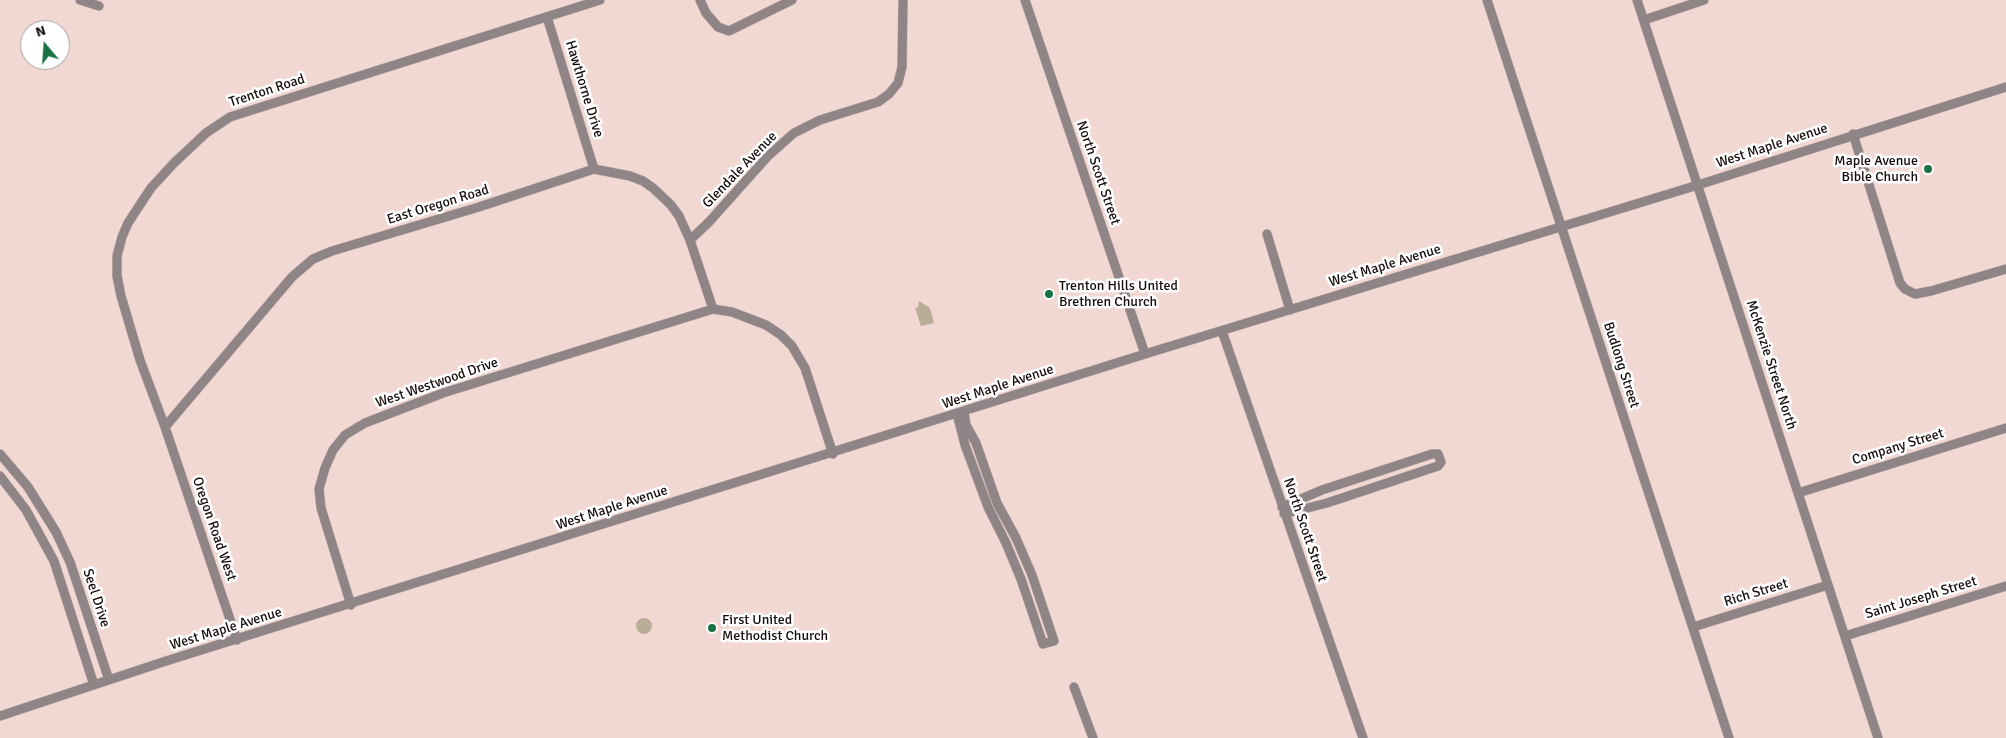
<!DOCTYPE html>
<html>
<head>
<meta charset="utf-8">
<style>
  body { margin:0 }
  #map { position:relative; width:2006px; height:738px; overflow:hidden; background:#f1d8d3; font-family:Signika,sans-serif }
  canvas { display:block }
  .north { position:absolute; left:20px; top:20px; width:50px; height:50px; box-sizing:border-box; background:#fff; border:1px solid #a19e9d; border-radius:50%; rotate:342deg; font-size:14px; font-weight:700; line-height:20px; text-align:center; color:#140c0a }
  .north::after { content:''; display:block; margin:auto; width:18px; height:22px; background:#197145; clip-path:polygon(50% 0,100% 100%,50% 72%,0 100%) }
</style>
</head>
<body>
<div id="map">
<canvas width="2006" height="738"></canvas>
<div class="north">N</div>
</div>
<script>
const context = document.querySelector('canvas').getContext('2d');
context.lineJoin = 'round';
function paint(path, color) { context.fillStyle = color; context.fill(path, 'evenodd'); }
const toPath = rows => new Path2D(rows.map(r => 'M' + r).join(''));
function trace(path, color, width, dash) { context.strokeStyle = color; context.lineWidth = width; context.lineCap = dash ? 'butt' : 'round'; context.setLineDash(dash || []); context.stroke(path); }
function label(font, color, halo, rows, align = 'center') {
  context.font = font + ' Signika,sans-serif'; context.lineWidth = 5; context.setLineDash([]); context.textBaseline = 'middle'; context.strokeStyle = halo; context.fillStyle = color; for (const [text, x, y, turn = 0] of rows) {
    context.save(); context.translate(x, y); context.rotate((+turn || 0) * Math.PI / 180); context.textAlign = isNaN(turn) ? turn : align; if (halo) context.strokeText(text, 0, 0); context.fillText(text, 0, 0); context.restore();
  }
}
const green = toPath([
  [919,301,930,308,934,323,921,326,915,308,918,307],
  '636 626a8 8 0 1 1 16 0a8 8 0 1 1-16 0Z'
]);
const minor = toPath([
  [80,0,99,6],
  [700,0,706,13,718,27,729,31,792,0],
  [1025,0,1145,354],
  [1487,0,1729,738],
  [1637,0,1878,738],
  [547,17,594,169],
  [1644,20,1704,0],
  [1853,134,1900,283,1905,289,1915,294,1931,291,2006,269],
  [1267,234,1290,310],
  [690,240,709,222,768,156,794,133,820,120,878,102,889,94,898,83,902,67,903,0],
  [1222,331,1363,738],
  [957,414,965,445,988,507,1006,543,1021,579,1043,644,1054,641,1032,575,1016,538,997,503,976,443,966,425,964,412],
  [165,427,292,277,313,259,332,251,479,207,594,169,630,176,643,181,653,188,671,205,679,216,690,240,713,309],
  [0,454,28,487,56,532,70,562,109,680],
  [0,476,26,510,54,561,94,685],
  [1798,493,2006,428],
  [1282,507,1322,490,1432,454,1438,454,1441,462,1438,466,1327,503,1284,514],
  [351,605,321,508,319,489,325,468,333,450,345,435,365,423,443,393,713,309,732,312,766,325,781,335,792,346,805,368,833,454],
  [1693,627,1828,585],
  [1845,636,2006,586],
  [237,640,165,427,140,360,121,296,117,276,117,256,122,237,128,223,151,188,174,163,206,133,230,117,600,0],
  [1074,687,1093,738],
  [0,716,163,662,1145,354,1698,185,2006,87]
]);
const markers = [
  [1928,169,5,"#197145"],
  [1049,294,5,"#197145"],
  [712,628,5,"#197145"]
];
const streetNames = [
  ["Hawthorne Drive",584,89,73],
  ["Trenton Road",267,91,-18],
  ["West Maple Avenue",1772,146,-18],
  ["Glendale Avenue",740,170,-46],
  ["North Scott Street",1098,173,71],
  ["East Oregon Road",438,205,-17],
  ["West Maple Avenue",1385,266,-17],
  ["Budlong Street",1621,365,72],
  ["McKenzie Street North",1771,365,72],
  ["West Westwood Drive",437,383,-19],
  ["West Maple Avenue",998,387,-18],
  ["Company Street",1898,447,-17],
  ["West Maple Avenue",612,508,-18],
  ["Oregon Road West",214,529,71],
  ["North Scott Street",1305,530,71],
  ["Rich Street",1756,593,-17],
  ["Seel Drive",96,598,72],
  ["Saint Joseph Street",1921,598,-17],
  ["West Maple Avenue",226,629,-17]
];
const poiNames = [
  ["Maple Avenue",1918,161,"right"],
  ["Bible Church",1918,177,"right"],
  ["Trenton Hills United",1059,286],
  ["Brethren Church",1059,302],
  ["First United",722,620],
  ["Methodist Church",722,636]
];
paint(green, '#baad97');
trace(minor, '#ceb7b3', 10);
trace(minor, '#8f8486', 9);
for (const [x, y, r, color] of markers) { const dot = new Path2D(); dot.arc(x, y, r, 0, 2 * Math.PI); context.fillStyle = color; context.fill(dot); trace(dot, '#fff', 2); }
label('14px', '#140c0a', '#fff', streetNames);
label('14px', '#140c0a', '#fff', poiNames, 'left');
</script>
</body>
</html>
